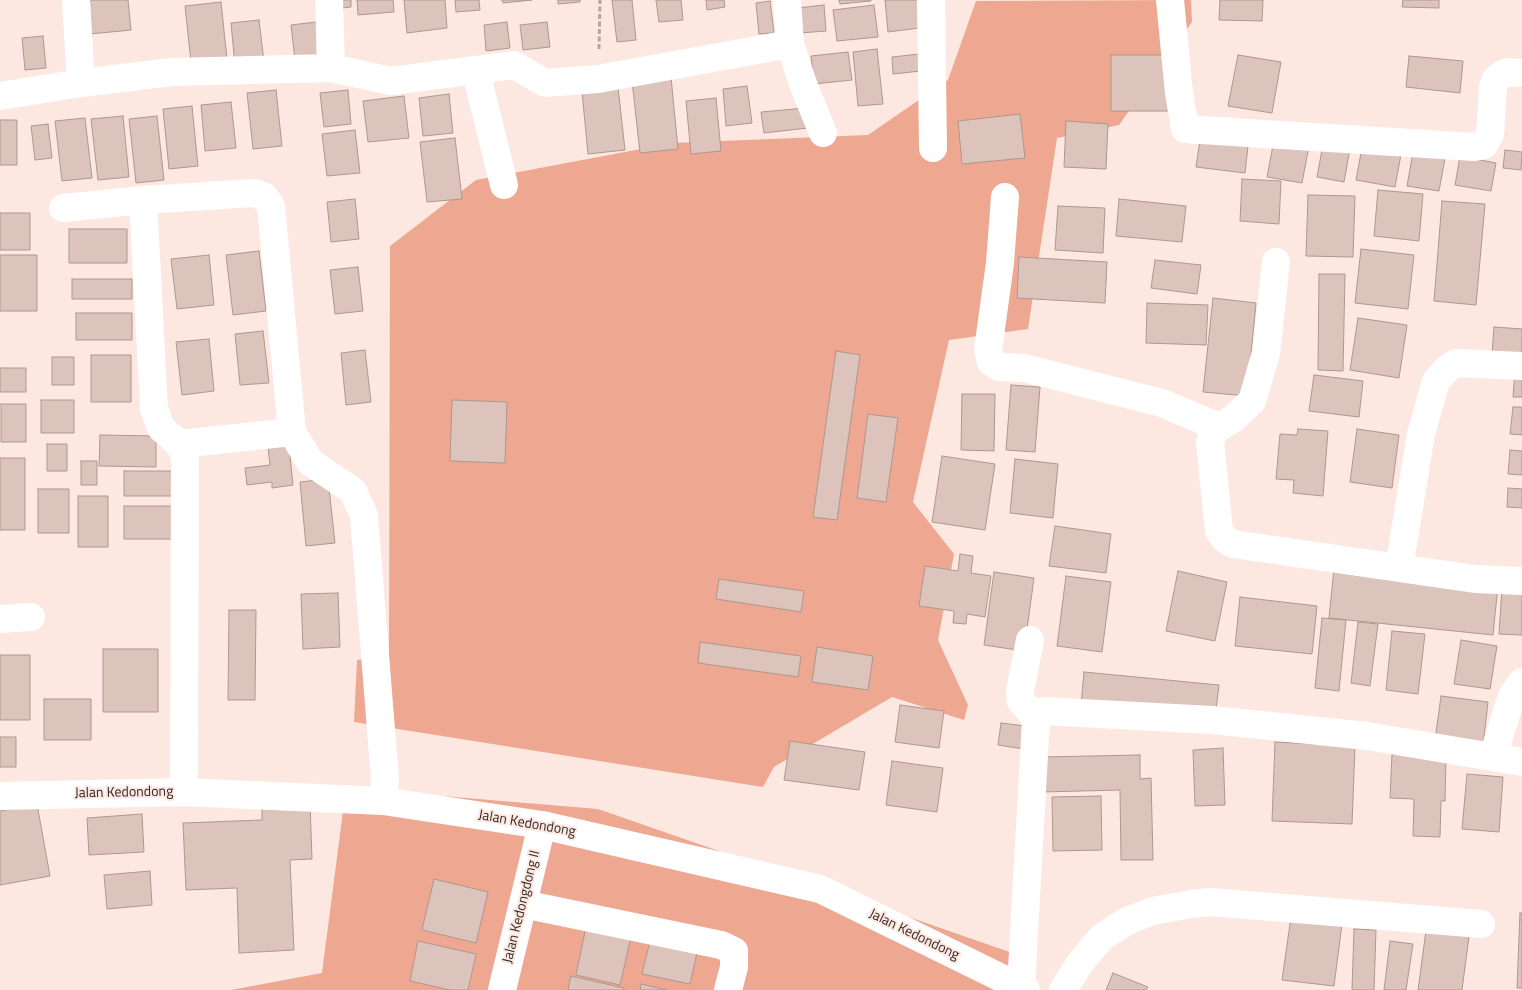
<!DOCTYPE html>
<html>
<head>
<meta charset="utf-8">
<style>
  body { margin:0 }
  canvas { display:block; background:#fce8e1 }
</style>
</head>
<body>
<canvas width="1522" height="990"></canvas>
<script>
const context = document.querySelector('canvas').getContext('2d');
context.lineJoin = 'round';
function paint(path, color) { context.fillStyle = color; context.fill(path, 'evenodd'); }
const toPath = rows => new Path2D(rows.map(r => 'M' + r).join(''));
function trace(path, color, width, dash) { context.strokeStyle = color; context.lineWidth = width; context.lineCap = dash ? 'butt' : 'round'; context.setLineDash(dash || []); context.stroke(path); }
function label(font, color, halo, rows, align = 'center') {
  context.font = font + ' "Titillium Web",sans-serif'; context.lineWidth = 4; context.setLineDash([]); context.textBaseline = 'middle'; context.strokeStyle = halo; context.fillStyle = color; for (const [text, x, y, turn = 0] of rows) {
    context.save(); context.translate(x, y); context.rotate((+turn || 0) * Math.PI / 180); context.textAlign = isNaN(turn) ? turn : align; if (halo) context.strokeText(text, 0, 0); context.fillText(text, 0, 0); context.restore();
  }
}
const forest = toPath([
  [1191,0,1192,22,1119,125,1057,138,1028,329,949,340,913,502,954,554,938,640,968,705,964,720,892,697,774,767,763,787,354,722,357,660,389,655,390,246,476,180,673,143,868,135,948,80,976,1],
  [346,788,598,809,1021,956,1013,990,231,990,322,973]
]);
const building = toPath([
  [87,0,128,0,131,30,90,34,87,0],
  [333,0,351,0,351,7,334,9,333,0],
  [357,0,393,0,394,12,358,15,357,0],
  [404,0,445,0,447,28,407,33,404,0],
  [455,0,479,0,480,10,456,12,455,0],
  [502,0,532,0,503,3,502,0],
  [558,0,580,0,580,2,558,4,558,0],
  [612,0,632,0,636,40,617,42,612,0],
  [656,0,681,0,683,20,659,22,656,0],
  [706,0,724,0,725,7,707,10,706,0],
  [839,0,871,0,871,1,840,4,839,0],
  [885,0,925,0,927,27,888,32,885,0],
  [1220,0,1263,0,1262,21,1219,20,1220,0],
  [1403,0,1439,0,1439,8,1402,7,1403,0],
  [770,1,774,33,759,34,756,3,770,1],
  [221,2,227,59,191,62,185,6,221,2],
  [824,5,826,31,800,33,797,8,824,5],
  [874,5,878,37,837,41,833,10,874,5],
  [259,20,264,62,235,65,231,23,259,20],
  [316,22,320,57,295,60,291,25,316,22],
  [507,22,510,48,486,51,484,25,507,22],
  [547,22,550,47,523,50,520,25,547,22],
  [43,36,46,68,25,70,22,38,43,36],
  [877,49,883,104,858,106,853,52,877,49],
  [848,52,852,80,814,84,811,56,848,52],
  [919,54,921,71,893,74,892,57,919,54],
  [1111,55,1173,55,1173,111,1111,111,1111,55],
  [1238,55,1281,62,1272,113,1228,106,1238,55],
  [1409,56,1463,61,1460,93,1406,87,1409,56],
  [671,77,678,149,640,153,632,81,671,77],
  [747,86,752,123,726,126,723,89,747,86],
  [618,87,625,150,588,154,582,92,618,87],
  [276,90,282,146,253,149,247,93,276,90],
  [348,90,351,124,324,127,320,93,348,90],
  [449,94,453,133,423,136,419,98,449,94],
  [404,96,409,138,368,142,363,101,404,96],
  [716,98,721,151,691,154,686,101,716,98],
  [231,102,236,148,205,151,201,105,231,102],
  [192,106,198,166,169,169,163,109,192,106],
  [805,108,808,128,764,133,761,112,805,108],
  [1020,114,1025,158,962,164,958,121,1020,114],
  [123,116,129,177,98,180,91,119,123,116],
  [157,116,164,180,136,183,129,119,157,116],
  [85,118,92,178,62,181,55,121,85,118],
  [0,120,17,120,17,165,0,165,0,120],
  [1066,121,1108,124,1106,169,1064,167,1066,121],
  [48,124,52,158,35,160,31,126,48,124],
  [355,130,360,173,327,176,322,134,355,130],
  [455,138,462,199,427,202,420,142,455,138],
  [1324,139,1351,143,1344,182,1317,177,1324,139],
  [1200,140,1248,146,1245,173,1196,167,1200,140],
  [1274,140,1309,146,1302,183,1267,177,1274,140],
  [1363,142,1402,149,1395,187,1356,180,1363,142],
  [1414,147,1446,153,1439,191,1407,186,1414,147],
  [1505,150,1522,152,1521,170,1503,168,1505,150],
  [1460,156,1496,163,1491,191,1455,185,1460,156],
  [1242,179,1281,181,1279,224,1240,221,1242,179],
  [1378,190,1423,194,1419,241,1374,236,1378,190],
  [1308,195,1355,196,1353,257,1306,256,1308,195],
  [355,199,359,239,331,242,327,202,355,199],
  [1119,199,1186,206,1182,242,1116,236,1119,199],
  [1442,201,1485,204,1476,305,1434,301,1442,201],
  [1058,206,1105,208,1103,253,1055,250,1058,206],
  [0,213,30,213,30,250,0,250,0,213],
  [69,229,127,229,127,263,69,263,69,229],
  [1361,249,1414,255,1408,309,1355,303,1361,249],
  [259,251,266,311,233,315,226,255,259,251],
  [0,255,37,255,37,311,0,311,0,255],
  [209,255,214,305,177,309,171,259,209,255],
  [1019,257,1107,262,1105,303,1017,298,1019,257],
  [1155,260,1201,265,1197,294,1151,288,1155,260],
  [358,267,363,311,335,314,330,270,358,267],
  [1319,274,1345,274,1343,371,1318,370,1319,274],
  [72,279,132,279,132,299,72,299,72,279],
  [1213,298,1256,303,1247,396,1203,392,1213,298],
  [1147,303,1208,305,1206,345,1146,343,1147,303],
  [76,313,132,313,132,340,76,340,76,313],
  [1358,318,1407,325,1399,378,1350,370,1358,318],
  [1494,327,1522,329,1522,355,1492,353,1494,327],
  [263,331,269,383,240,385,235,334,263,331],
  [209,339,214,391,182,395,176,342,209,339],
  [365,350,371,402,346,405,341,353,365,350],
  [836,351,860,355,837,520,813,517,836,351],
  [91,355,131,355,131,402,91,402,91,355],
  [52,357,74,357,74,385,52,385,52,357],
  [0,368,26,368,26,392,0,392,0,368],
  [1515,371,1522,371,1522,397,1513,397,1515,371],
  [1314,375,1363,381,1359,417,1309,411,1314,375],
  [1011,385,1040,387,1035,452,1006,450,1011,385],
  [962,394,995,394,994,451,961,450,962,394],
  [41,400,74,400,74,433,41,433,41,400],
  [452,400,507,402,505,463,450,461,452,400],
  [1,404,26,404,26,442,1,442,1,404],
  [1513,407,1522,407,1522,435,1510,434,1513,407],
  [868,414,898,418,886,502,857,498,868,414],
  [1298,429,1328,431,1323,496,1293,493,1294,480,1276,479,1280,434,1297,435,1298,429],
  [1357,429,1399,435,1392,488,1350,482,1357,429],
  [100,435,156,436,156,467,99,466,100,435],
  [288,437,293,485,272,488,272,482,247,485,245,468,270,465,267,439,288,437],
  [47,444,67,444,67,471,47,471,47,444],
  [1510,450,1522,451,1522,475,1508,474,1510,450],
  [942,456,995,464,985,530,932,522,942,456],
  [0,458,25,458,25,530,0,530,0,458],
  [1015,459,1058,464,1053,518,1010,513,1015,459],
  [81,461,97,461,97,485,81,485,81,461],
  [124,471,185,471,185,496,124,496,124,471],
  [328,479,335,543,306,546,300,482,328,479],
  [1508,488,1522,489,1522,508,1507,507,1508,488],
  [38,489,69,489,69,533,38,533,38,489],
  [78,496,108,496,108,547,78,547,78,496],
  [124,506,184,506,184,539,124,539,124,506],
  [1055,526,1111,534,1106,573,1049,566,1055,526],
  [960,554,973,556,971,573,991,576,985,617,967,614,966,624,953,623,954,611,919,606,925,566,958,571,960,554],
  [1334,569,1498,586,1493,635,1329,618,1334,569],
  [1178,571,1227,582,1215,641,1166,631,1178,571],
  [994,572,1034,578,1024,651,984,645,994,572],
  [1066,576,1111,582,1102,652,1057,646,1066,576],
  [719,579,804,591,801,612,716,599,719,579],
  [1502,587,1522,588,1522,635,1499,634,1502,587],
  [338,593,340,647,303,649,301,594,338,593],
  [1240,597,1317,606,1312,654,1235,646,1240,597],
  [229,610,256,610,255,700,228,700,229,610],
  [1322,618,1346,620,1339,691,1315,688,1322,618],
  [1358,622,1378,624,1370,686,1351,683,1358,622],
  [1392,631,1425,634,1418,694,1386,690,1392,631],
  [1461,640,1497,646,1490,689,1454,684,1461,640],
  [700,642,801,656,798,677,698,663,700,642],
  [817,647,873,656,868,690,812,682,817,647],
  [103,649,158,649,158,712,103,712,103,649],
  [0,655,30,655,30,720,0,720,0,655],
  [1084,672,1219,685,1215,718,1081,705,1084,672],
  [1441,696,1488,702,1483,746,1435,740,1441,696],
  [44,699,91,699,91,740,44,740,44,699],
  [900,705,944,711,939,748,895,742,900,705],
  [1001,723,1033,727,1030,750,998,745,1001,723],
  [0,737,16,737,16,767,0,767,0,737],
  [790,741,865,752,859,790,784,780,790,741],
  [1275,742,1355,746,1352,824,1272,821,1275,742],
  [1223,748,1225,805,1195,806,1193,750,1223,748],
  [1392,754,1446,756,1445,801,1441,801,1440,837,1413,836,1414,799,1390,798,1392,754],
  [1140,755,1140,779,1151,778,1153,860,1121,860,1120,790,1042,792,1041,757,1140,755],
  [892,761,943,768,937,812,886,805,892,761],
  [1467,774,1503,777,1499,832,1462,829,1467,774],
  [1101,796,1102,850,1053,851,1052,797,1101,796],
  [310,803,312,859,290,860,294,950,239,953,237,888,186,890,183,823,262,820,262,805,310,803],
  [37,804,50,876,0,885,0,811,37,804],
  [142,814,144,852,89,855,87,818,142,814],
  [150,871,152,905,107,909,104,875,150,871],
  [434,879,488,892,476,943,422,930,434,879],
  [1520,913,1522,913,1522,988,1517,988,1520,913],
  [1291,917,1342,924,1334,986,1282,980,1291,917],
  [1427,923,1470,929,1462,990,1418,990,1427,923],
  [586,927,631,937,620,985,576,975,586,927],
  [1354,929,1376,930,1374,990,1352,990,1354,929],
  [651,937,698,948,690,984,642,974,651,937],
  [418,941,476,954,468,990,450,990,410,981,418,941],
  [1390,941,1413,944,1406,990,1384,990,1390,941],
  [1113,973,1148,987,1146,990,1106,990,1113,973],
  [571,976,624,988,624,990,568,990,571,976],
  [641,984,667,990,640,990,641,984]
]);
const path = toPath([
  [599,49,600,0]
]);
const minor = toPath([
  [76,0,81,83],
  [329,0,331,68],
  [931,0,933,148],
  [1170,0,1179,93,1185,129,1474,147,1484,145,1490,134,1493,87,1496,79,1506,72,1522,73],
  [790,44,803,84,823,133],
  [476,72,504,185],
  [0,96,81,83,172,72,331,68,391,81,514,65,545,83,598,79,790,44,787,0],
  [1005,197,1000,263,988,350,991,362,999,367,1024,368,1162,403,1219,427],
  [143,200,154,409,161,428,179,444,185,456,184,792],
  [63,208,143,200,254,193,265,197,271,206,292,432,179,444],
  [1276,262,1266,353,1252,401,1234,418,1215,430,1210,442,1219,531,1225,539,1233,544,1475,579,1522,581],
  [292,432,310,462,353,491,364,516,385,780,383,801],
  [1399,568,1421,434,1436,381,1448,368,1456,363,1522,366],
  [0,619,31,617],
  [1030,640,1020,691,1021,701,1036,719],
  [1493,756,1512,696,1522,682],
  [523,904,721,945,734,951,734,967,728,990],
  [1021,987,1036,719,1038,713,1043,711,1212,720,1367,736,1522,762],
  [502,990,542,825],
  [1063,990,1080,963,1102,937,1127,921,1153,911,1191,904,1210,902,1481,924]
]);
const tertiary = toPath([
  [0,796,184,792,383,801,542,825,820,889,1026,990]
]);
const streetNames = [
  ["Jalan Kedondong",124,793,-1],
  ["Jalan Kedondong",527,824,10],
  ["Jalan Kedongdong II",522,907,-76],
  ["Jalan Kedondong",914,935,26]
];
paint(forest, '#eea790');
paint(building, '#dcc4bc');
trace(building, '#ae978f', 1);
trace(path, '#b5a49f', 3, [5, 2.5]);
trace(minor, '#fff', 28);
trace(tertiary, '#fff', 28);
label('14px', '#332a27', '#fce8e1', streetNames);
</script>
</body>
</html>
